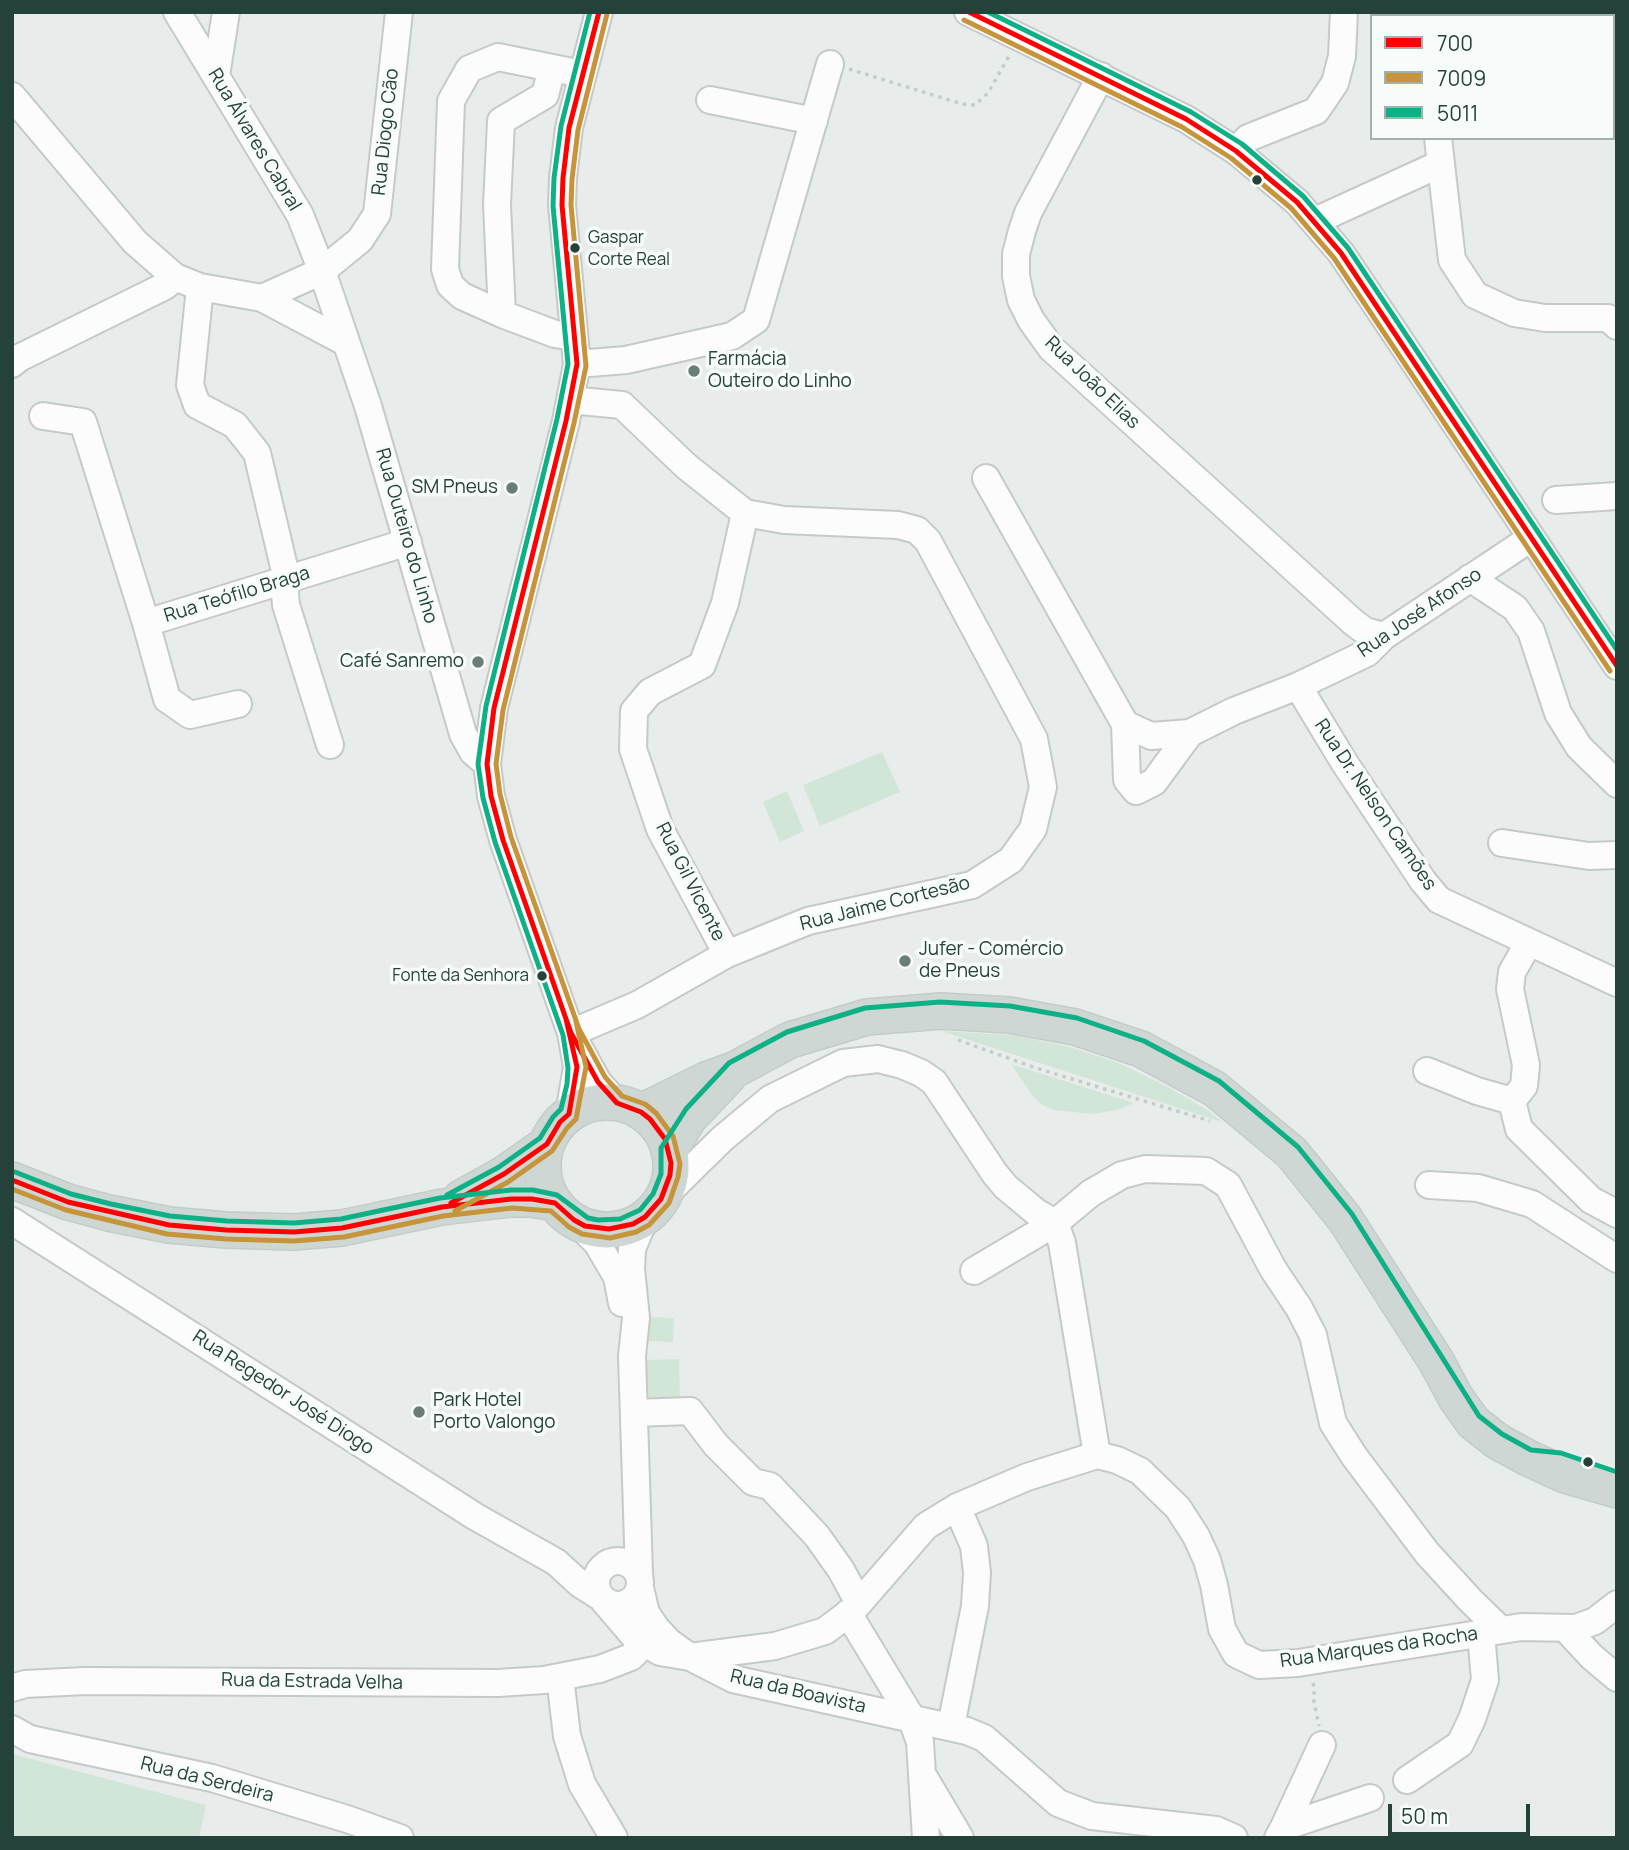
<!DOCTYPE html>
<html>
<head>
<meta charset="utf-8">
<style>
  body { margin:0 }
  #map { position:relative; width:1629px; height:1850px; overflow:hidden; background:#e8edeb; font-family:Manrope,sans-serif }
  canvas { display:block }
  .frame { position:absolute; inset:0; border:14px solid #24423a; pointer-events:none }
  .legend { position:absolute; left:1370px; top:14px; width:245px; height:126px; box-sizing:border-box; background:#f7fbf9; border:2px solid #a3b1ad; margin:0; padding:9px 12px; list-style:none; font-size:21px; color:#24423a }
  .legend li { display:flex; align-items:center; gap:14px; height:35px }
  .legend b { width:35px; border:2px solid #a3b1ad }
  .scale { position:absolute; left:1388px; top:1804px; width:142px; height:32px; box-sizing:border-box; border:4px solid #24423a; border-top:0; padding-left:9px; font-size:21px; line-height:24px; white-space:nowrap; color:#24423a; -webkit-text-stroke:5px #f7fbf9; paint-order:stroke }
</style>
</head>
<body>
<div id="map">
<canvas width="1629" height="1850"></canvas>
<div class="frame"></div>
<ul class="legend">
<li><b style="height:9px;background:#f00"></b>700</li>
<li><b style="height:9px;background:#c5943b"></b>7009</li>
<li><b style="height:9px;background:#0eb186"></b>5011</li>
</ul>
<div class="scale">50 m</div>
</div>
<script>
const context = document.querySelector('canvas').getContext('2d');
context.lineJoin = 'round';
function paint(path, color) { context.fillStyle = color; context.fill(path, 'evenodd'); }
const toPath = rows => new Path2D(rows.map(r => 'M' + r).join(''));
function trace(path, color, width, dash) { context.strokeStyle = color; context.lineWidth = width; context.lineCap = dash ? 'butt' : 'round'; context.setLineDash(dash || []); context.stroke(path); }
function label(font, color, halo, rows, align = 'center') {
  context.font = font + ' Manrope,sans-serif'; context.lineWidth = 7; context.setLineDash([]); context.textBaseline = 'middle'; context.strokeStyle = halo; context.fillStyle = color; for (const [text, x, y, turn = 0] of rows) {
    context.save(); context.translate(x, y); context.rotate((+turn || 0) * Math.PI / 180); context.textAlign = isNaN(turn) ? turn : align; if (halo) context.strokeText(text, 0, 0); context.fillText(text, 0, 0); context.restore();
  }
}
const green = toPath([
  [882,752,900,792,820,826,803,785],
  [787,791,804,831,780,842,763,802],
  [941,1031,1012,1035,1070,1047,1098,1056,1119,1063,1168,1087,1209,1111,1222,1122],
  [1011,1064,1134,1103,1117,1110,1093,1114,1054,1110,1042,1105,1032,1095],
  [647,1317,674,1318,673,1342,646,1341],
  [679,1359,680,1403,644,1404,643,1360],
  [12,1754,206,1805,199,1838,12,1838]
]);
const path = toPath([
  [849,69,962,104,975,105,988,93,1009,56],
  [958,1040,1036,1068,1210,1121],
  [1313,1683,1315,1690,1313,1697,1319,1726]
]);
const minor = toPath([
  [177,12,300,215,322,271,368,406,463,734,473,752,487,764],
  [968,12,1186,119,1236,151,1297,202,1341,253,1399,339,1617,666],
  [1436,16,1437,12],
  [216,76,226,12],
  [1101,76,1028,213,1022,231,1016,254,1016,276,1021,300,1031,320,1051,348,1353,622,1365,631,1384,636],
  [12,96,135,242,175,277,200,287,262,298,345,342],
  [710,100,814,121],
  [1438,138,1452,260,1475,295,1514,313,1545,318,1608,318,1617,326],
  [1236,151,1248,138,1316,111,1335,83,1342,56,1344,12],
  [1315,221,1440,164],
  [200,287,190,385,197,405,235,425,257,453,285,571,284,582,286,605,330,745],
  [262,298,322,271,360,240,377,214,399,12],
  [502,314,497,205,501,121,545,95,552,68],
  [573,337,555,334,502,314,462,296,450,285,445,269,451,101,469,69,498,57,582,74],
  [12,364,19,358,165,286,175,277],
  [577,364,626,360,732,336,756,320,830,64],
  [570,400,622,405],
  [43,416,83,422,146,623,167,699,190,715,238,704],
  [986,478,1125,724,1151,736,1190,733,1234,711,1298,686,1367,653,1384,636,1531,538],
  [1556,500,1617,496],
  [1470,578,1515,608,1531,631,1558,713,1579,747,1617,784],
  [146,623,408,542],
  [1298,686,1344,762,1423,881,1439,900,1617,983],
  [1125,724,1127,780,1136,791,1154,782,1190,733],
  [1502,843,1589,856,1617,855],
  [1529,942,1512,972,1510,989,1526,1065,1524,1086,1512,1101,1519,1129,1591,1200,1617,1214],
  [727,954,660,829,633,749,634,711,650,692,702,665,725,603,745,513],
  [571,1033,637,1005,727,954,808,921,972,885,1011,860,1033,829,1043,787,1034,739,928,541,917,530,898,525,784,520,745,513,686,466,622,405],
  [577,1044,598,1082,617,1103],
  [1427,1071,1477,1091,1512,1101],
  [569,1114,577,1067,571,1033,503,840,491,796,487,764,494,708,566,421,577,364,562,205,563,178,569,128,599,12],
  [1429,1185,1478,1188,1532,1204,1617,1259],
  [661,1199,722,1139,770,1099,843,1063,878,1059,902,1065,921,1073,934,1082,995,1174,1006,1187,1036,1212,1055,1223,974,1271],
  [574,1220,597,1243,617,1277,622,1303],
  [12,1221,476,1517,556,1562,580,1584,599,1596],
  [634,1413,690,1411,716,1445,753,1482,770,1486,817,1536,841,1570,859,1603],
  [1097,1455,1062,1243,1055,1223,1091,1193,1122,1175,1145,1169,1206,1171,1228,1185,1273,1269,1299,1308,1313,1335,1333,1423,1354,1456,1427,1553,1471,1601,1501,1630],
  '596 1583a22 22 0 1 1 44 0a22 22 0 1 1-44 0Z',
  [639,1573,632,1356,636,1318,631,1269,632,1249,645,1217],
  [640,1588,646,1613,656,1628,669,1642,690,1657,733,1679,967,1731,984,1738,1058,1803,1092,1816,1216,1830,1234,1838],
  [604,1601,634,1636,660,1652,690,1657,775,1646,825,1631,853,1610,926,1526,957,1507,1027,1477,1097,1455,1117,1460,1140,1471,1178,1508,1196,1536,1207,1560,1214,1585,1222,1629,1236,1654,1259,1665,1298,1663,1521,1627,1576,1628,1595,1621,1617,1604],
  [848,1613,911,1717,920,1742,926,1838],
  [1565,1628,1592,1657,1617,1678],
  [560,1677,567,1736,582,1784,614,1838],
  [12,1688,25,1684,85,1681,498,1683,544,1680,600,1669,631,1657,644,1644,648,1630],
  [951,1726,975,1606,977,1573,974,1546,957,1507],
  [12,1729,30,1739,212,1778,347,1819,400,1838],
  [925,1779,960,1838],
  [1407,1780,1460,1744,1472,1719,1485,1680,1481,1633],
  [1284,1827,1322,1745],
  [1278,1838,1284,1827,1370,1798]
]);
const major = toPath([
  '543 1166a64 64 0 1 1 128 0a64 64 0 1 1-128 0Z',
  [641,1112,706,1080,734,1070,790,1040,867,1017,941,1011,1009,1015,1075,1027,1141,1049,1215,1089,1292,1153,1345,1219,1436,1361,1456,1398,1473,1422,1497,1441,1528,1458,1565,1475,1617,1490],
  [669,1151,689,1118,728,1077],
  [12,1180,68,1202,109,1213,169,1225,226,1230,294,1232,342,1228,442,1207,511,1199,532,1199,555,1203],
  [461,1198,504,1174,547,1144]
]);
const bus1 = toPath([
  [969,12,1186,119,1236,151,1297,202,1341,253,1617,666],
  [12,1180,68,1202,169,1225,226,1230,294,1232,342,1228,442,1207,511,1199,532,1199,555,1203,574,1220,585,1226,609,1229,633,1224,645,1217,661,1199,670,1175,671,1163,665,1139,650,1119,641,1112,617,1103,598,1082,571,1033,503,840,491,796,487,764,494,708,566,421,577,364,562,205,563,178,569,128,599,12],
  [451,1203,504,1174,547,1144,560,1122,569,1114,577,1067,566,1019]
]);
const bus2 = toPath([
  [964,20,1182,127,1231,158,1291,208,1334,258,1610,671],
  [12,1189,66,1210,167,1234,226,1239,294,1241,344,1237,443,1216,512,1208,551,1211,569,1227,582,1234,610,1238,636,1232,649,1225,669,1203,678,1177,680,1164,673,1136,656,1113,645,1104,622,1096,605,1077,579,1029,511,837,500,794,496,764,503,710,574,423,586,366,571,205,572,179,578,130,607,14],
  [455,1211,508,1182,552,1151,567,1128,576,1119,586,1067,575,1017]
]);
const bus3 = toPath([
  [988,12,1191,112,1242,144,1303,196,1348,248,1617,650],
  [15,1172,71,1194,111,1204,170,1216,227,1221,294,1223,341,1219,440,1198,511,1190,533,1190,557,1195,588,1218,598,1220,620,1219,640,1210,653,1194,661,1174,661,1148,686,1109,729,1063,787,1032,865,1008,940,1002,1010,1006,1077,1018,1144,1041,1219,1081,1298,1147,1352,1214,1479,1416,1502,1434,1531,1450,1561,1453,1617,1472],
  [447,1195,499,1167,540,1138,553,1117,561,1109,567,1084,568,1068,563,1035,495,842,483,798,478,764,486,706,557,419,568,364,553,206,554,178,561,126,590,12]
]);
const markers = [
  [1257,180,6,"#24423a"],
  [575,248,6,"#24423a"],
  [694,371,7,"#697e78"],
  [512,488,7,"#697e78"],
  [478,662,7,"#697e78"],
  [905,961,7,"#697e78"],
  [542,976,6,"#24423a"],
  [419,1412,7,"#697e78"],
  [1588,1462,6,"#24423a"]
];
const busNames = [
  ["Gaspar",588,238],
  ["Corte Real",588,260],
  ["Fonte da Senhora",529,976,"right"]
];
const streetNames = [
  ["Rua Diogo Cão",386,132,-84],
  ["Rua Álvares Cabral",254,140,59],
  ["Rua João Elias",1092,383,44],
  ["Rua Outeiro do Linho",406,536,74],
  ["Rua Teófilo Braga",237,595,-17],
  ["Rua José Afonso",1420,613,-34],
  ["Rua Dr. Nelson Camões",1375,805,56],
  ["Rua Gil Vicente",690,882,63],
  ["Rua Jaime Cortesão",885,904,-14],
  ["Rua Regedor José Diogo",283,1393,33],
  ["Rua Marques da Rocha",1379,1648,-8],
  ["Rua da Estrada Velha",312,1682,1],
  ["Rua da Boavista",798,1692,13],
  ["Rua da Serdeira",207,1780,14]
];
const poiNames = [
  ["Farmácia",708,360],
  ["Outeiro do Linho",708,382],
  ["SM Pneus",498,488,"right"],
  ["Café Sanremo",464,662,"right"],
  ["Jufer - Comércio",919,950],
  ["de Pneus",919,972],
  ["Park Hotel",433,1401],
  ["Porto Valongo",433,1423]
];
paint(green, '#d1e6d8');
trace(minor, '#c5cac8', 30);
trace(major, '#c3ccc9', 38);
trace(path, '#c3ccca', 3.5, [3.5, 5]);
trace(minor, '#fcfcfc', 26);
trace(major, '#cfd7d5', 35);
trace(bus1, '#f00', 5);
trace(bus2, '#c5943b', 5);
trace(bus3, '#0eb186', 5);
for (const [x, y, r, color] of markers) { const dot = new Path2D(); dot.arc(x, y, r, 0, 2 * Math.PI); context.fillStyle = color; context.fill(dot); trace(dot, '#f7fbf9', 2.5); }
label('17px', '#24423a', '#f7fbf9', busNames, 'left');
label('19px', '#24423a', '#f7fbf9', streetNames);
label('19px', '#24423a', '#f7fbf9', poiNames, 'left');
</script>
</body>
</html>
